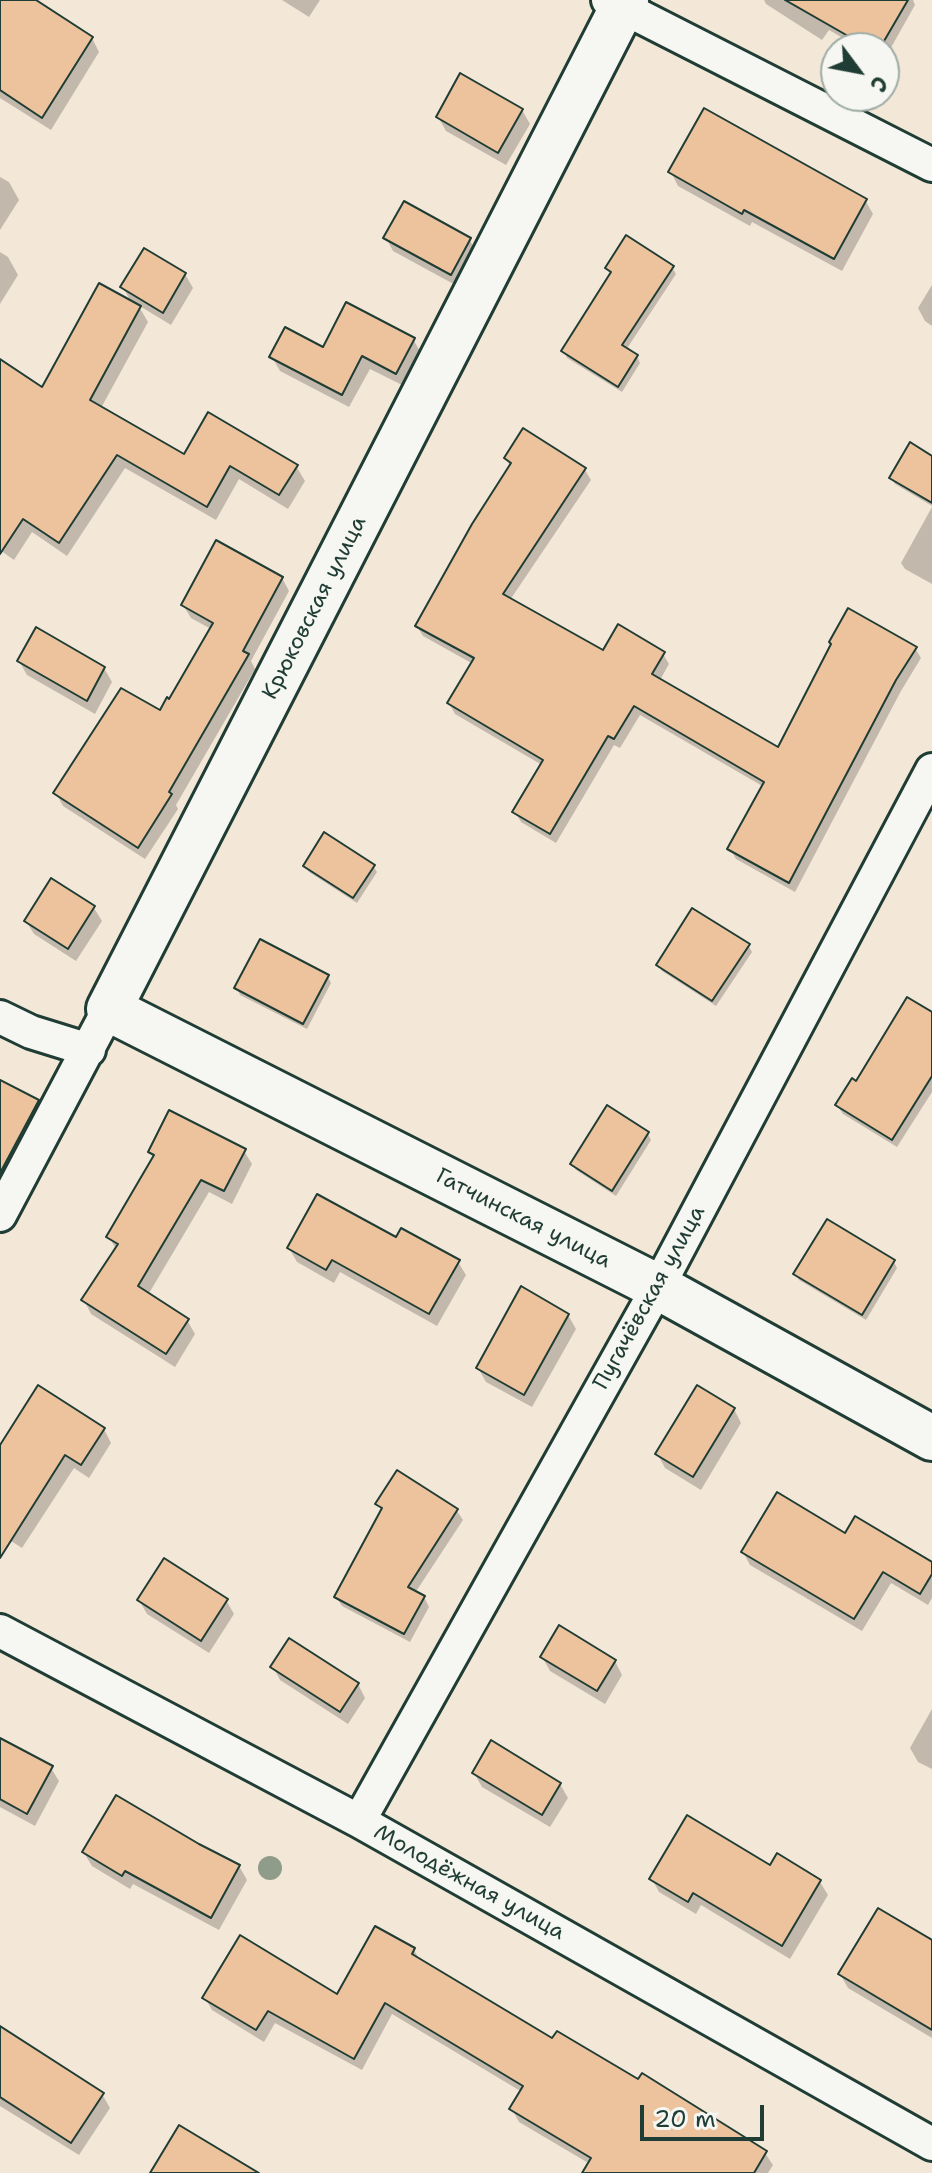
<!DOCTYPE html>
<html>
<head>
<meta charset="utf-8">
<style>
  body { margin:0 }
  #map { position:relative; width:932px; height:2173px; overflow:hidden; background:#f3e7d8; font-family:"Shantell Sans",sans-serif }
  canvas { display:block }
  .north { position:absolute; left:820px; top:32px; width:80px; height:80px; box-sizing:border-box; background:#f6f6f2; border:2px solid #a0aca6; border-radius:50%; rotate:122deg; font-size:22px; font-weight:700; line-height:32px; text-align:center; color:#1f3d34 }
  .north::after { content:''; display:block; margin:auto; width:28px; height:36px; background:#1f3d34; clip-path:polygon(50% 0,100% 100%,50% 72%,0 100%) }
  .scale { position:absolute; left:640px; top:2105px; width:124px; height:36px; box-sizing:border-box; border:4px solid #1f3d34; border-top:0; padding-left:10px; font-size:24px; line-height:28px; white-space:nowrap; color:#1f3d34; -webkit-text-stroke:6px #f6f6f2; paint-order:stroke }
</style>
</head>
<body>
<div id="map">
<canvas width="932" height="2173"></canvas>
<div class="north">С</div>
<div class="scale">20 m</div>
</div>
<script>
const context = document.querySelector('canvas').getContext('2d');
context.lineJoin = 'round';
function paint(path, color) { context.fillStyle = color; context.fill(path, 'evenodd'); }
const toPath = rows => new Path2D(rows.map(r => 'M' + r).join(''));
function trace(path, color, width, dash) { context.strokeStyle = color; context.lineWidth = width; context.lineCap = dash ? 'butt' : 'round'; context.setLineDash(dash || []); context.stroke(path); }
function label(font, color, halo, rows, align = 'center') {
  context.font = font + ' "Shantell Sans",sans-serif'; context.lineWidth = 6; context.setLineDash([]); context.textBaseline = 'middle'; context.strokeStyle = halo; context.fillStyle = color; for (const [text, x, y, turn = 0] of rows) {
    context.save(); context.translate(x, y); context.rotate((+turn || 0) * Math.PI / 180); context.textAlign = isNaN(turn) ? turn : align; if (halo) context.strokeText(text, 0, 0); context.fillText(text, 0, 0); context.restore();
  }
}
const shadow = toPath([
  [10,0,33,0,92,38,99,52,51,130,0,98,0,15],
  [282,0,320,0,309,17],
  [764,0,913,0,915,5,884,60,884,48,860,48,829,30,822,40,766,4],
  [522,110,530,124,506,165,446,131,438,117],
  [671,172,865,200,873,214,842,271,752,222,750,226,678,186],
  [0,177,9,182,19,200,0,230],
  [386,238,469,239,477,253,459,287,393,251],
  [0,252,8,257,18,275,0,304],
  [672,267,676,274,626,350,637,356,640,363,622,392,567,358,564,351,611,275,608,268],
  [185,274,193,288,171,325,138,305,148,322,101,408,185,457,296,466,305,481,288,509,239,479,216,520,125,468,67,556,32,532,14,560,0,550,0,361,43,390,132,304,123,287],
  [932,285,932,326,925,321,918,308],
  [413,339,421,353,404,386,370,369,349,407,280,371,272,357],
  [506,458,585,470,591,480,510,600,604,652,663,654,669,664,660,680,779,749,915,648,921,658,901,691,795,892,736,859,730,849,764,787,640,715,620,748,614,745,556,843,521,822,515,812,542,765,455,714,449,703,473,664,423,636,417,626,511,468],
  [932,458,932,506,895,484,891,478],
  [932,507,932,584,905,569,901,563],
  [282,578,289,591,251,661,255,669,176,805,178,809,145,859,63,806,56,793,161,713,170,702,211,629,191,618,183,605],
  [19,661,104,668,112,682,95,714,27,675],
  [305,866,373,866,377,872,357,903,309,872],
  [94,908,102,921,76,961,34,934,26,921],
  [748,945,752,952,716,1006,662,971,658,965],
  [328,977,331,983,307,1029,240,995,237,988],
  [932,1014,932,1092,897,1147,843,1114,837,1105],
  [0,1082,38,1101,47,1118,0,1188],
  [648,1134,651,1140,616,1196,576,1170,572,1164],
  [244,1151,252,1164,232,1204,209,1192,148,1295,187,1320,195,1334,175,1367,91,1314,84,1300,116,1249,109,1237,154,1159,150,1152],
  [289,1248,458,1262,466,1275,437,1326,340,1272,334,1283,297,1262],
  [894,1262,897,1268,866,1320,799,1280,796,1274],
  [568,1315,576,1329,532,1407,486,1382,478,1368],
  [734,1409,741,1423,701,1490,665,1468,658,1455],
  [104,1429,111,1443,89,1478,74,1468,22,1548,0,1534,0,1457],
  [397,1472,457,1511,463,1520,415,1593,424,1597,429,1607,410,1642,342,1606,336,1597,382,1511,378,1504],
  [846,1536,932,1565,932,1598,928,1605,891,1583,862,1631,750,1565,743,1552],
  [139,1600,226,1600,234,1614,209,1653,147,1614],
  [542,1657,615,1661,622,1675,605,1704,550,1671],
  [273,1667,358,1684,365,1698,348,1724,280,1680],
  [932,1709,932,1769,918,1762,910,1748],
  [0,1740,51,1768,59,1781,35,1826,0,1807],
  [474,1773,560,1784,568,1798,550,1827,482,1787],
  [84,1853,239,1866,247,1880,219,1930,133,1884,130,1889,92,1866],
  [771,1868,820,1882,828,1895,790,1959,701,1905,696,1914,659,1892,652,1879],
  [414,1950,421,1962,553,2041,765,2153,773,2165,768,2173,584,2173,590,2164,519,2122,512,2109,522,2092,392,2014,362,2070,275,2023,264,2042,212,2010,205,1998,338,1996],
  [932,1963,932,2038,848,1988,840,1974],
  [0,2027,102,2094,110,2108,79,2155,0,2106]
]);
const building = toPath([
  [0,0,36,0,93,37,42,118,0,90,0,0],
  [785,0,908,0,880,48,869,48,785,0],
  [460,73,523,109,498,153,436,117,460,73],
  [704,108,867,199,834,259,744,210,742,214,668,172,704,108],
  [404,201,471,238,451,275,383,238,404,201],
  [626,235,674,266,622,345,638,355,618,387,561,351,611,272,605,268,626,235],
  [144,248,186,273,163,313,120,287,144,248],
  [99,283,141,306,90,400,184,454,208,412,298,465,279,495,230,466,207,507,117,455,59,543,23,519,0,554,0,359,42,387,99,283],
  [346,302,415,338,396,374,362,356,342,395,269,357,285,327,323,347,346,302],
  [523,428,586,468,503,594,603,650,618,624,665,652,652,674,778,747,831,644,829,642,848,608,917,647,896,680,789,883,727,849,764,782,634,706,614,739,608,736,550,834,512,812,543,760,447,703,474,658,415,626,472,524,511,463,504,458,523,428],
  [910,442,932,456,932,503,889,478,910,442],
  [216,540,283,577,243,651,249,654,169,792,172,794,138,848,53,793,121,688,160,710,167,697,169,699,213,623,181,605,216,540],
  [36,627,105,667,87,701,17,661,36,627],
  [324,832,375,865,353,898,303,866,324,832],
  [51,878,95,906,68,949,24,921,51,878],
  [692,908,750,944,712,1001,656,965,692,908],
  [260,939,329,975,303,1024,234,988,260,939],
  [907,997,932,1012,932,1076,892,1140,835,1105,852,1078,856,1081,907,997],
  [0,1080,39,1100,0,1173,0,1080],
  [607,1105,649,1132,612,1191,570,1164,607,1105],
  [169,1110,246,1149,224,1191,201,1180,138,1286,189,1319,166,1354,81,1300,118,1244,106,1237,154,1155,148,1152,169,1110],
  [317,1194,396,1237,401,1228,460,1260,429,1314,332,1260,326,1270,287,1248,317,1194],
  [827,1219,895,1260,862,1315,793,1274,827,1219],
  [521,1286,569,1314,524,1395,476,1368,521,1286],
  [38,1385,105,1428,81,1465,65,1455,0,1558,0,1445,38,1385],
  [697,1385,735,1408,693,1477,655,1454,697,1385],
  [397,1470,458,1509,408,1587,425,1596,404,1634,334,1597,382,1508,375,1504,397,1470],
  [777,1492,845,1533,855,1516,932,1562,932,1574,920,1594,883,1572,854,1619,741,1552,777,1492],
  [164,1558,228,1599,201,1641,137,1600,164,1558],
  [559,1625,616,1660,597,1691,540,1657,559,1625],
  [289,1638,359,1683,340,1712,270,1667,289,1638],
  [0,1738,53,1766,27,1814,0,1799,0,1738],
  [491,1740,561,1783,542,1815,472,1773,491,1740],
  [116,1795,199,1844,240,1865,211,1918,125,1871,122,1876,82,1852,116,1795],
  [687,1815,770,1865,777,1853,821,1880,782,1946,693,1893,688,1902,649,1879,687,1815],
  [878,1908,932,1940,932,2030,838,1974,878,1908],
  [375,1926,415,1948,412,1954,552,2038,557,2031,638,2079,642,2073,767,2151,754,2173,582,2173,591,2158,509,2109,523,2086,385,2003,354,2059,268,2011,256,2030,202,1998,240,1935,337,1994,375,1926],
  [0,2026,104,2093,71,2143,0,2097,0,2026],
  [179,2125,259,2173,150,2173,179,2125]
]);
const street = toPath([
  [608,0,932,165],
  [0,1017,31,1032,89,1050],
  [0,1215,109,1009],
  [0,1631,359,1821,932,2144],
  [359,1821,658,1287,932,770]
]);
const secondary = toPath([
  [626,0,109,1009,658,1287,932,1438]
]);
const trees = [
  [270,1868]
];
const streetNames = [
  ["Крюковская улица",315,608,-63],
  ["Гатчинская улица",523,1219,27],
  ["Пугачёвская улица",650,1298,-61],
  ["Молодёжная улица",469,1883,29]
];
paint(shadow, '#0003');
paint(building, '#edc39d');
trace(building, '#1f3d34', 2);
trace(street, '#1f3d34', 38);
trace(secondary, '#1f3d34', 50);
trace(street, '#f6f6f2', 32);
trace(secondary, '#f6f6f2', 44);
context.fillStyle = '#8f9c8a';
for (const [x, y] of trees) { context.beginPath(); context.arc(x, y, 12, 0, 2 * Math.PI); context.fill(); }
label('22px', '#1f3d34', '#f6f6f2', streetNames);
</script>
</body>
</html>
